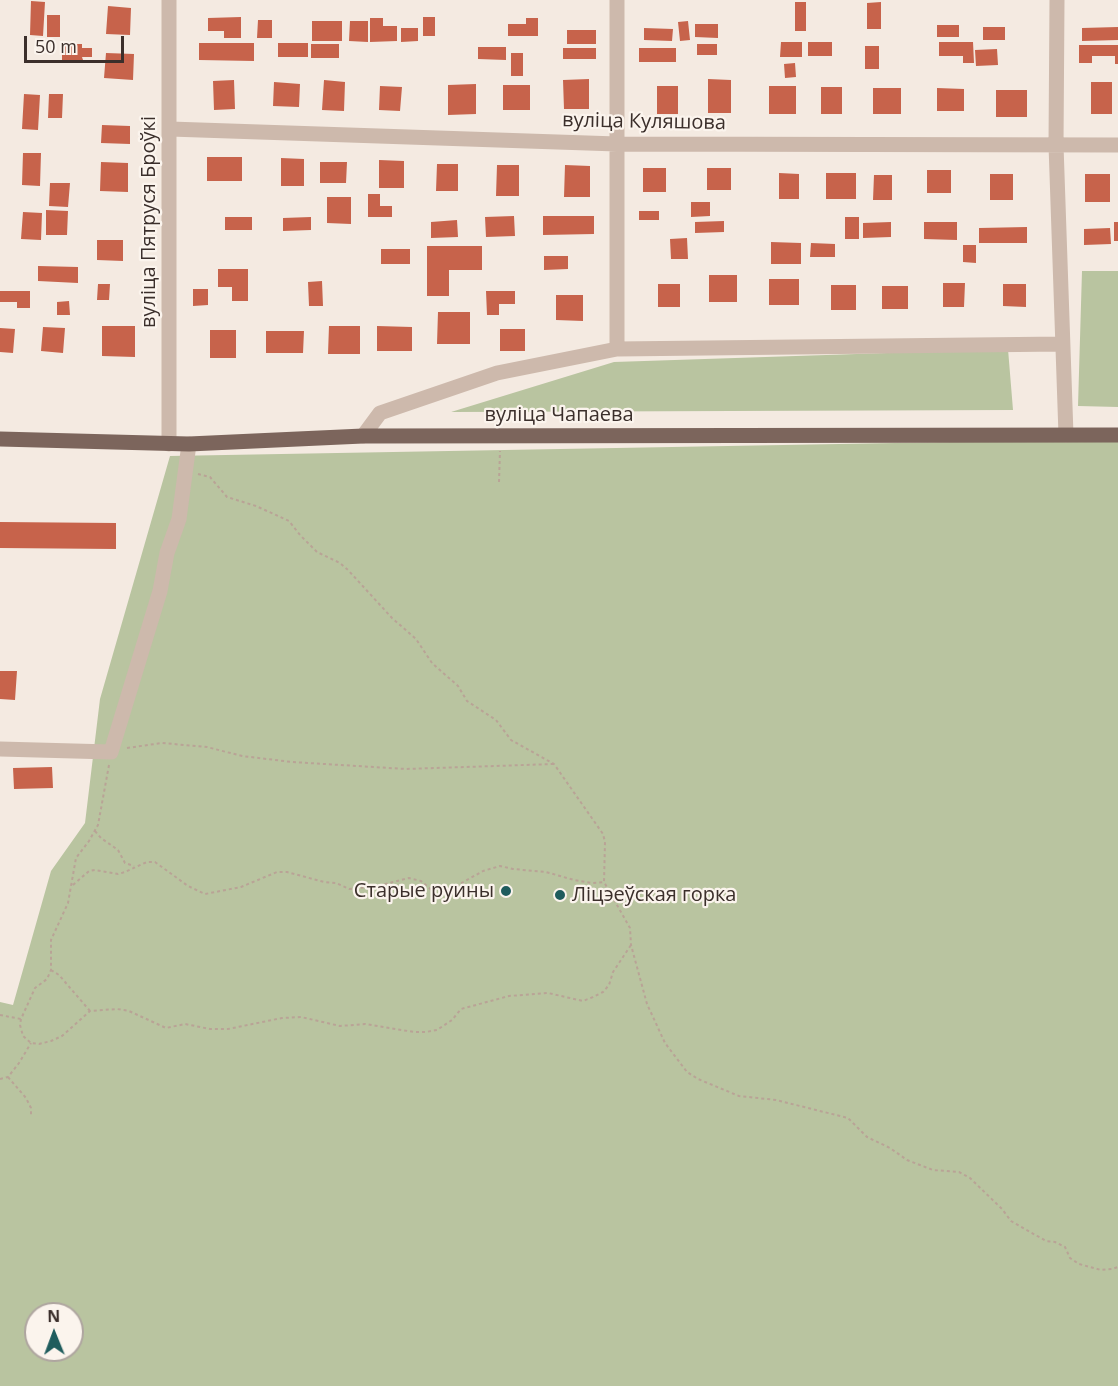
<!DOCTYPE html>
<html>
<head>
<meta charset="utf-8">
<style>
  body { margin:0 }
  #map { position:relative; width:1118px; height:1386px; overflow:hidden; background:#f4eae1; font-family:"Open Sans",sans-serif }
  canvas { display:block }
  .north { position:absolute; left:24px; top:1302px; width:60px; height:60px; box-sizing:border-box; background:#fbf4ed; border:2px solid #aea59f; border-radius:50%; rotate:359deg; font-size:16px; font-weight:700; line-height:24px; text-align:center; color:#3b2f2b }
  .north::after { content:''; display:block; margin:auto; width:21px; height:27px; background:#1f5c5d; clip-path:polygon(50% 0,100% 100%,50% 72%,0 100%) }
  .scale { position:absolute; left:24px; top:36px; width:100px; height:27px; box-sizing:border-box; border:3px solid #3b2f2b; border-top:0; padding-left:8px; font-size:18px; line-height:21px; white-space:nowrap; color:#3b2f2b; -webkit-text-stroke:4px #fbf4ed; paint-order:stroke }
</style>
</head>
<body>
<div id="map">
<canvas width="1118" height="1386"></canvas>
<div class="north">N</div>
<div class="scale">50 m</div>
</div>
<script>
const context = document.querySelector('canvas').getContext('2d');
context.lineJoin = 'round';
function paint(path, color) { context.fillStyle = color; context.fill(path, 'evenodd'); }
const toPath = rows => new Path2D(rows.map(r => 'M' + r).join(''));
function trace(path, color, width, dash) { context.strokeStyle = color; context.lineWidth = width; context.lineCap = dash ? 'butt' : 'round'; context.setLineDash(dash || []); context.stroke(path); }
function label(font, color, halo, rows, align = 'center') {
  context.font = font + ' "Open Sans",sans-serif'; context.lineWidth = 4.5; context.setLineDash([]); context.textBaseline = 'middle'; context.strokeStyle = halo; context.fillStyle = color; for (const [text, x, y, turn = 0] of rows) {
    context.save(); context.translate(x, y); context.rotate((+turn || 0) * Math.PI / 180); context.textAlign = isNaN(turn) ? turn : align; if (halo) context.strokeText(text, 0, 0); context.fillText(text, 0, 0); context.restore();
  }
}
const green = toPath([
  [1082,271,1118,271,1118,407,1078,406],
  [1008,349,1013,410,451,412,614,362],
  [1118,439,1118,1386,0,1386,0,1002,13,1005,51,871,85,823,100,699,170,456],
  [36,1314,72,1314,72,1350,36,1350]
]);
const building = toPath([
  [31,1,45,2,43,36,30,35],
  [795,2,806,2,806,31,795,31],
  [881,2,881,29,867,29,867,3],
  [108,6,131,8,130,35,106,34],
  [47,15,60,15,60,37,47,37],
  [241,17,241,38,224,38,224,31,208,31,208,18],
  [423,17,435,17,435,36,423,36],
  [370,18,383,18,383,26,397,26,397,41,370,42],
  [526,18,538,18,538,36,508,36,508,24,526,24],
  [258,20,272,20,272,38,257,38],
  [312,21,342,21,342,41,312,41],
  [350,21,368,21,368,42,349,41],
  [688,21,690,40,680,41,678,22],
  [695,24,718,24,718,38,695,37],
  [937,25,959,25,959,37,937,37],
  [983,27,1005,27,1005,40,983,40],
  [1118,27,1118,40,1082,41,1082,28],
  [401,28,418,28,418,41,401,42],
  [644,28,673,29,672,41,644,40],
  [567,30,596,30,596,44,567,44],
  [781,42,802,42,802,57,780,57],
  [808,42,832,42,832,56,808,56],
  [939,42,973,42,974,63,963,63,963,56,939,56],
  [199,43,254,43,254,61,199,60],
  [278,43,308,43,308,57,278,57],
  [62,44,82,44,82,48,92,48,92,57,82,57,83,60,62,61],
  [311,44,339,44,339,58,311,58],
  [697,44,717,44,717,55,697,55],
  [1079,45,1118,45,1118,64,1115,64,1115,56,1092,56,1092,63,1079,63],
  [865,46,879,46,879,69,865,69],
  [478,47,506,47,506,60,478,59],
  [563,48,596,48,596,59,563,59],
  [639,48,676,48,676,62,639,62],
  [997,49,998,65,976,66,975,50],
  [106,53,134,54,133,80,104,78],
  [511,53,523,53,523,76,511,76],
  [795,63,796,77,785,78,784,64],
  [589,79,589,109,564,109,563,80],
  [708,79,731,80,731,113,708,113],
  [234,80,235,109,214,110,213,81],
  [324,80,345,82,344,111,322,110],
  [274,82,300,84,299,107,273,106],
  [1091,82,1112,82,1112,114,1091,114],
  [476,84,476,114,448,115,448,85],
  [503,85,530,85,530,110,503,110],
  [380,86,402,87,400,111,379,110],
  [657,86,678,86,678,114,657,114],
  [769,86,796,86,796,114,769,114],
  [821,87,842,87,842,114,821,114],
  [873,88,901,88,901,114,873,114],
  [937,88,964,89,964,111,937,111],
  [996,90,1027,90,1027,117,996,117],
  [24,94,40,95,38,130,22,129],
  [49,94,63,94,62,118,48,118],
  [102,125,130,126,130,144,101,143],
  [23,153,41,153,40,186,22,185],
  [207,157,242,157,242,181,207,181],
  [281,158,304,159,304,186,281,186],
  [379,160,404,161,404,188,379,188],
  [101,162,128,163,128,192,100,191],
  [320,162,347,162,346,183,320,183],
  [437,164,458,164,458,191,436,191],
  [497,165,519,165,519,196,496,196],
  [565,165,590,166,590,197,564,197],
  [643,168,666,168,666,192,643,192],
  [707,168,731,168,731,190,707,190],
  [927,170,951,170,951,193,927,193],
  [779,173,799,174,799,199,779,199],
  [826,173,856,173,856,199,826,199],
  [990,174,1013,174,1013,200,990,200],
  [1085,174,1110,174,1110,202,1085,202],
  [874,175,892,175,892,200,873,200],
  [50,183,70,183,68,207,49,206],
  [368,194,380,194,380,206,392,206,392,217,368,217],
  [327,197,351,197,351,224,327,223],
  [691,202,710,202,710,216,691,217],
  [46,210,68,211,67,235,46,235],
  [639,211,659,211,659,220,639,220],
  [23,212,42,213,41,240,21,239],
  [514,216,515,236,486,237,485,217],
  [543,216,594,216,594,234,543,235],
  [225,217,252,217,252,230,225,230],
  [311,217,311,230,283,231,283,218],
  [845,217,859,217,859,239,845,239],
  [457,220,458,237,431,238,431,222],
  [724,221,724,232,695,233,695,222],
  [891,222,891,237,863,238,863,223],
  [924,222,957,222,957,240,924,239],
  [1114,222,1118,222,1118,241,1114,241],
  [1027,227,1027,243,979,243,979,228],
  [1110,228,1111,244,1084,245,1084,229],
  [687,238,688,259,671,259,670,239],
  [97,240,123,240,123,261,97,260],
  [771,242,801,243,801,264,771,264],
  [811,243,835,244,835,257,810,257],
  [963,245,976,245,976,263,963,262],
  [427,246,482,246,482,270,449,270,449,296,427,296],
  [381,249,410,249,410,264,381,264],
  [544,256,568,256,568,269,544,270],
  [38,266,78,267,78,283,38,281],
  [218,269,248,269,248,301,232,301,232,287,218,287],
  [709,275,737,275,737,302,709,302],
  [769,279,799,279,799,305,769,305],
  [322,281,323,306,309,306,308,282],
  [943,283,965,283,964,307,943,307],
  [98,284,110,284,109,300,97,300],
  [658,284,680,284,680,307,658,307],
  [1003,284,1026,284,1026,307,1003,306],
  [831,285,856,285,856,310,831,310],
  [882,286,908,286,908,309,882,309],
  [193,289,208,289,208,305,193,306],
  [0,291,30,291,30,308,17,308,17,302,0,302],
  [486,291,515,291,515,304,499,304,499,315,487,315],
  [556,295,583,295,583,321,556,320],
  [69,301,70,315,57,315,57,302],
  [438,312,470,312,470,344,437,344],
  [102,326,135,326,135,357,102,356],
  [329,326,360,326,360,354,328,354],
  [377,326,412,327,412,351,377,351],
  [43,327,65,328,63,353,41,351],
  [0,328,15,329,13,353,0,352],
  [500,329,525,329,525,351,500,351],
  [210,330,236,330,236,358,210,358],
  [266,331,304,331,303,353,266,353],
  [0,522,116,523,116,549,0,548],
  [0,671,17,671,15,700,0,699],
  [52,767,53,788,14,789,13,768]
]);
const path = toPath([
  [198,474,210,477,227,497,256,506,289,521,300,535,317,552,340,563,348,570,392,618,416,639,432,663,458,686,467,701,496,720,511,740,554,764,603,834,605,842,604,882,630,928,631,945,647,1004,665,1043,687,1072,698,1079,739,1096,776,1100,848,1118,867,1137,890,1148,907,1160,933,1170,959,1172,970,1178,1002,1209,1011,1221,1046,1241,1055,1242,1065,1247,1070,1258,1079,1264,1101,1270,1112,1269,1118,1267],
  [499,482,500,451],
  [127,748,162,743,207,747,242,756,292,762,406,769,554,764],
  [109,765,98,825,89,841,76,858,68,903,51,940,51,970,47,979,35,988,21,1019,20,1025,23,1036,31,1043,39,1044,51,1041,62,1036,90,1011,117,1009,129,1011,166,1028,185,1024,210,1029,228,1029,282,1018,301,1017,340,1026,365,1024,414,1032,426,1032,437,1030,452,1020,461,1009,509,996,548,993,583,1001,593,997,603,992,609,985,613,972,631,945],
  [95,831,101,838,118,850,125,863,134,866],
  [73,885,89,871,95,870,118,874,125,872,147,862,155,862,188,886,205,894,241,887,277,872,287,872,324,882,336,883,349,889,377,886,409,878,421,881,434,892,441,893,451,889,483,871,500,866,513,869,546,872,574,880,592,883,604,882],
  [51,970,59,975,90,1011],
  [0,1015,21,1019],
  [8,1077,26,1098,31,1108,31,1116],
  [0,1079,8,1077,19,1063,31,1043]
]);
const minor = toPath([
  [169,0,169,444],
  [617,0,617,349],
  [1057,0,1056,145,1066,435],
  [170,129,617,144,1118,145],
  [363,436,380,413,497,373,617,349,1062,344],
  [0,749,111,752,160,591,167,553,179,519,189,444]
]);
const major = toPath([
  [0,439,189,444,363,436,1118,435]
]);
const markers = [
  [506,891,6,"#1f5c5d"],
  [560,895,6,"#1f5c5d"]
];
const streetNames = [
  ["вуліца Куляшова",644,122,1],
  ["вуліца Пятруся Броўкі",149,222,-90],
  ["вуліца Чапаева",559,415]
];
const poiNames = [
  ["Старые руины",494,891],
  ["Ліцэеўская горка",572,895,"left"]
];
paint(green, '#b9c4a0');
paint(building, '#c7634b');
trace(path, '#b9a396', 2, [3, 3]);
trace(minor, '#cdb9ac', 15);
trace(major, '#7c655c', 15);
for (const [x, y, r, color] of markers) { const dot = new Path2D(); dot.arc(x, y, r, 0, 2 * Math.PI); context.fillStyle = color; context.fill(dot); trace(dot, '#fbf4ed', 2); }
label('20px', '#3b2f2b', '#fbf4ed', streetNames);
label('20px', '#3b2f2b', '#fbf4ed', poiNames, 'right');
</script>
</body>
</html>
